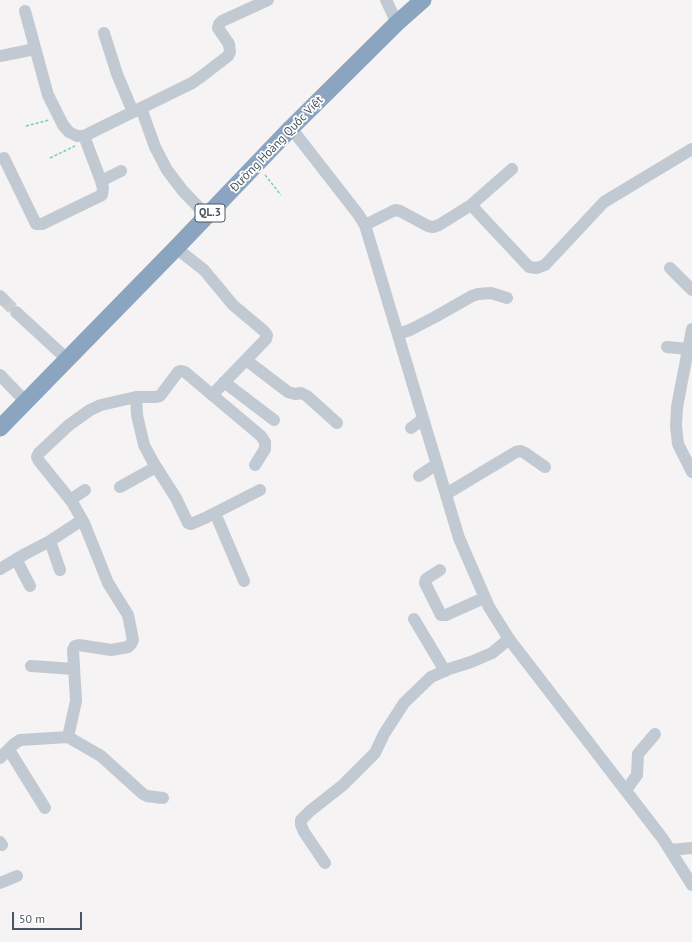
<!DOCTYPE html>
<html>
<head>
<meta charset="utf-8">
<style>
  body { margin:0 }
  #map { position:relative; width:692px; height:942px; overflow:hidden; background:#f5f3f3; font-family:"PT Sans",sans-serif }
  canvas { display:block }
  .scale { position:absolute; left:12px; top:912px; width:70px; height:18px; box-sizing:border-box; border:2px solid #4a5661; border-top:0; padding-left:5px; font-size:12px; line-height:14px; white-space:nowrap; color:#4a5661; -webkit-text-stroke:3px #fff; paint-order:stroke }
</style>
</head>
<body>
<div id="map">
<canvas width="692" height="942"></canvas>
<div class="scale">50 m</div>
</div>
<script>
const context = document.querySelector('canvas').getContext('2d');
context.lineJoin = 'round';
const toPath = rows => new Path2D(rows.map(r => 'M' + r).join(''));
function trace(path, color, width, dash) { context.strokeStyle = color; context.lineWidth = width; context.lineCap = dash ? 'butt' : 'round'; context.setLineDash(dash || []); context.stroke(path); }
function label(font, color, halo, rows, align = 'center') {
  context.font = font + ' "PT Sans",sans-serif'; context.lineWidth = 3.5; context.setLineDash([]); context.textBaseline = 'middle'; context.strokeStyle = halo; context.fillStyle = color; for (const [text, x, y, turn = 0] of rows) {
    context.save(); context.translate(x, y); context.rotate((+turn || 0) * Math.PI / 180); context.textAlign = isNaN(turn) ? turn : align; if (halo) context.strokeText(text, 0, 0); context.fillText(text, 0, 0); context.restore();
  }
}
const minorTunnel = toPath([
  [4,300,16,312]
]);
const path = toPath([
  [26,126,49,120],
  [50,158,75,146],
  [265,175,281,195]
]);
const minor = toPath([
  [386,0,397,23],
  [25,11,48,95,63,125,69,132,77,136,84,136,192,83,202,76,228,56,230,52,229,44,218,28,219,24,222,21,268,0],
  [104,33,117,74,133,112],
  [0,56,35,49],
  [141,108,155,147,167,170,183,191,207,216],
  [291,128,358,214,365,225,459,538,489,607,509,639,663,839,692,885],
  [4,158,36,224,42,224,102,195,103,188,101,181,84,136],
  [101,181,121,171],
  [471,205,529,267,537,268,545,265,604,202,692,149],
  [365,225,395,210,400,211,428,226,433,227,439,225,471,205,512,169],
  [176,248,204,270,233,305,264,331,267,335,266,339,212,395],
  [670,268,692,290],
  [0,296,4,300],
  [16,312,68,360],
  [692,329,677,407,676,426,678,444,692,472],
  [398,334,410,330,435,317,472,296,478,294,491,293,507,298],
  [667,347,688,349],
  [246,360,288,392,295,394,301,393,307,396,337,423],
  [0,375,26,402],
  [224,382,274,420],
  [136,397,137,415,144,445,153,462,176,498,188,523,191,524,205,518,260,490],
  [411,428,423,419],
  [419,476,437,464],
  [120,487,156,467],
  [446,494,516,452,521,451,525,453,545,467],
  [70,500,85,490],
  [215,513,244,581],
  [50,541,60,570],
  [16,559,30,586],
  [0,569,25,554,50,541,82,520],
  [440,570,426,579,425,583,441,615,446,615,484,598],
  [414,619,445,671],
  [31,666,74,669],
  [68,737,76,701,73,650,75,646,79,645,111,650,128,647,131,644,133,640,128,615,108,583,84,523,72,502,39,461,37,457,39,453,69,425,90,410,101,405,136,397,155,397,160,396,178,372,181,371,185,372,261,436,265,442,265,449,255,465],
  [9,750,45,808],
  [0,758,14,744,20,740,68,737,101,756,143,794,147,796,163,798],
  [626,790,637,775,638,754,655,734],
  [0,842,2,845],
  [670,850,692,848],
  [325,863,304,832,301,825,301,820,310,811,343,785,375,753,384,734,404,703,431,677,449,669,471,662,492,653,509,639],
  [0,883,17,876]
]);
const highway = toPath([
  [0,428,176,248,291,128,397,23,423,0]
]);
const shields = [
  [210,213,30]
];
const shieldNames = [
  ["QL.3",210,213]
];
const streetNames = [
  ["Đường Hoàng Quốc Việt",277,144,-46]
];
trace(minorTunnel, '#caccce', 12, [12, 6]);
trace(path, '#7ad0a6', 1.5, [3, 2]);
trace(minor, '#c1cad2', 12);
trace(highway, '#8ba5c1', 17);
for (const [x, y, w] of shields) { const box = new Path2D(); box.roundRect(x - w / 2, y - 9, w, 18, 3); context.fillStyle = '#fff'; context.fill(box); trace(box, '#4a5661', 1); }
label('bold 11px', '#4a5661', null, shieldNames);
label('12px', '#4a5661', '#fff', streetNames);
</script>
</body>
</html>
